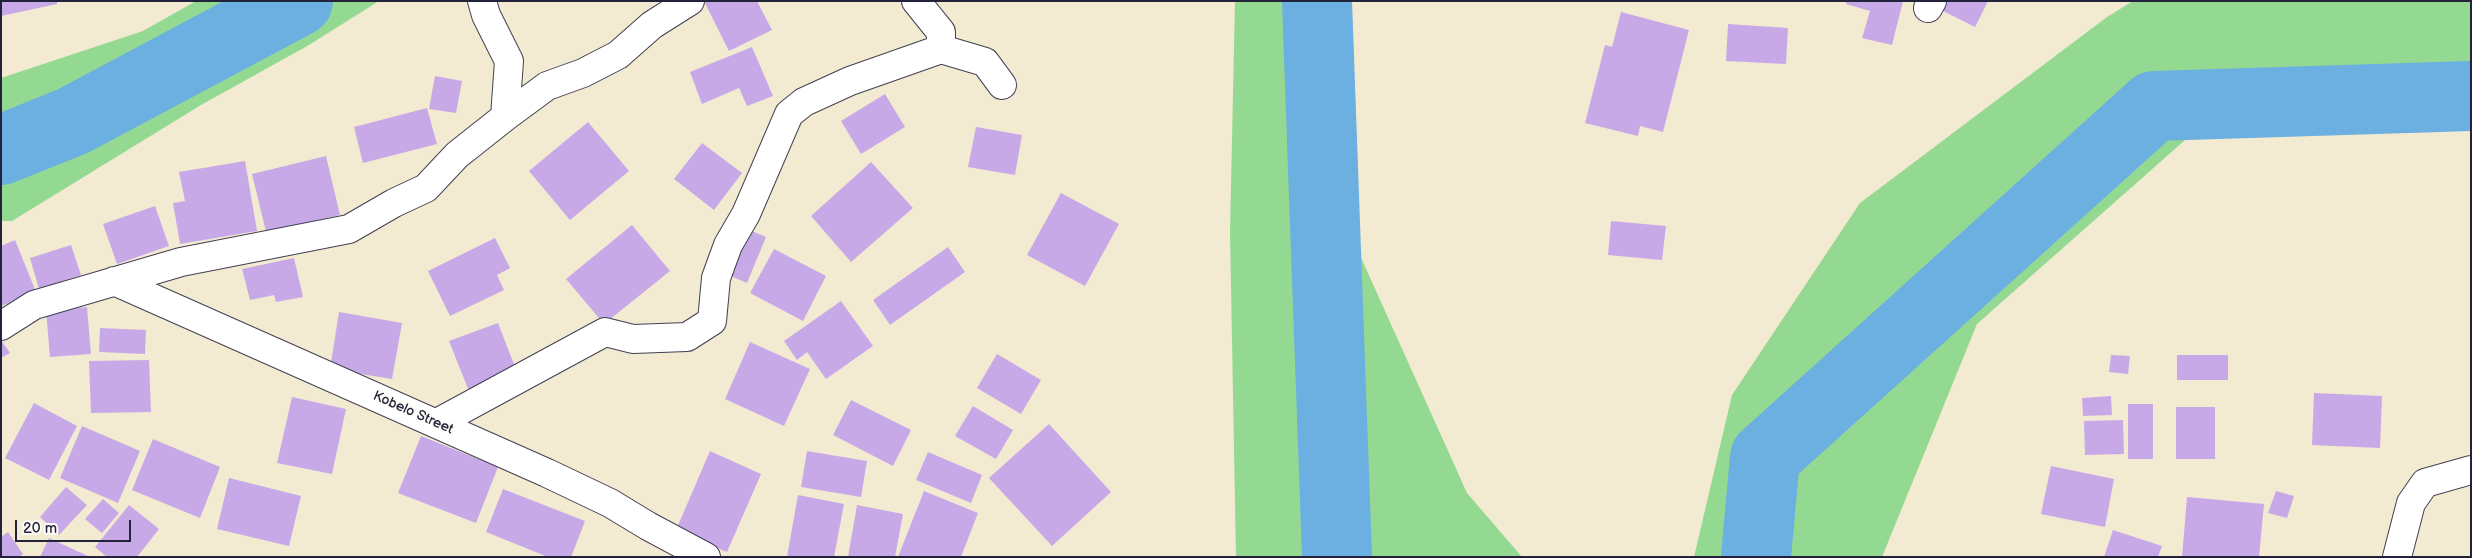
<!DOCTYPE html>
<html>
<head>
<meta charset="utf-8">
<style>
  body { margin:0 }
  #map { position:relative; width:2472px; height:558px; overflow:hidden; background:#f3ead2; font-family:"Balsamiq Sans",sans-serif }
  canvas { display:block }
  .frame { position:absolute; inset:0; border:2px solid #22223b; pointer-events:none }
  .scale { position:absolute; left:15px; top:520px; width:116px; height:22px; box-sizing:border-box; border:2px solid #22223b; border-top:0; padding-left:6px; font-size:15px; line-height:18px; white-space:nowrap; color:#22223b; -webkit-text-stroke:4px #fdfcf7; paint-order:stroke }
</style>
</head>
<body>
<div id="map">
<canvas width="2472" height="558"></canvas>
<div class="frame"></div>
<div class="scale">20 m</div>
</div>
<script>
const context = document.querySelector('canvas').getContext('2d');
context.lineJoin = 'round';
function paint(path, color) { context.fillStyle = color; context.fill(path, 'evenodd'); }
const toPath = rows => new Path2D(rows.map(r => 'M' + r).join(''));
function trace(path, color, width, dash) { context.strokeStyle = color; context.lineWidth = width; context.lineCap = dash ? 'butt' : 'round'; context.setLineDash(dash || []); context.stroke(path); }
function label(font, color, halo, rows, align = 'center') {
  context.font = font + ' "Balsamiq Sans",sans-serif'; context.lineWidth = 4.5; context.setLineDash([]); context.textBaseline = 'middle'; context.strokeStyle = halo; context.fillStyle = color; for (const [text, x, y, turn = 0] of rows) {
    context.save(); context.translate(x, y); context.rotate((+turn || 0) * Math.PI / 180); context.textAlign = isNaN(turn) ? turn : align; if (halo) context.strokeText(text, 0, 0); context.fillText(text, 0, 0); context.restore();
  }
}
const green = toPath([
  [196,1,379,1,309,45,201,105,12,221,1,221,1,78,143,31],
  [1235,1,1352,1,1349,231,1467,493,1522,557,1236,557,1230,232],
  [2133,1,2471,1,2471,100,2245,87,1977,324,1882,557,1694,557,1732,395,1860,203,2107,17]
]);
const river = toPath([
  [1317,1,1337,557],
  [1,150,73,121,298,1],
  [1756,557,1765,457,2154,106,2471,96]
]);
const building = toPath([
  [1,1,57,1,57,4,1,16],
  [704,1,757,1,772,30,729,51],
  [1847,1,1903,1,1892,45,1862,38,1870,11,1846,4],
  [1936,1,1988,1,1975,27,1933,6],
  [1621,12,1689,30,1663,132,1640,126,1638,136,1585,123,1605,45,1612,47],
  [1728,24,1788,28,1786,64,1726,61],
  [752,47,773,96,747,106,739,88,702,104,690,72],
  [435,76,462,81,456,113,429,109],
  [885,94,905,127,861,154,841,121],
  [427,108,437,144,363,163,354,127],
  [588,122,629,171,570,220,529,171],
  [976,127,1022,135,1015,175,968,167],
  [702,143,742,173,714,210,674,179],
  [326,156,340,215,266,232,252,174],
  [245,161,257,231,180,244,173,203,185,201,179,172],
  [871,162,913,208,851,262,811,216],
  [1061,193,1119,224,1085,286,1027,255],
  [155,206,169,246,117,264,103,224],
  [1611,221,1666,226,1662,260,1608,255],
  [632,225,670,271,604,324,566,279],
  [745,228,766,237,747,283,726,274],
  [495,238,510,268,497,275,504,290,450,316,428,271],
  [15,240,36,292,1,306,1,246],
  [71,245,81,275,39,289,30,258],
  [948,247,965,272,890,325,873,300],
  [774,249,826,276,803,321,750,293],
  [294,258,303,297,276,302,274,295,250,300,242,269],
  [841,301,873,346,826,379,807,352,797,360,784,341],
  [87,307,91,354,50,357,46,310],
  [339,312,402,323,392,379,330,369],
  [498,323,522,385,474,404,449,341],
  [100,328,146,330,145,354,99,352],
  [1,340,10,353,1,358],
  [750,342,810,369,784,426,725,399],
  [997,354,1041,380,1021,414,977,388],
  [2111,355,2130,356,2128,374,2109,372],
  [2177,355,2228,355,2228,380,2177,380],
  [149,360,151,412,91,413,89,361],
  [2314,393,2382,396,2380,448,2312,445],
  [2111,396,2112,415,2083,416,2082,398],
  [292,397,346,409,332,474,277,463],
  [851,400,911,430,893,466,833,435],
  [34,403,77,426,49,480,5,458],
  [2128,404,2153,404,2153,459,2128,459],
  [973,406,1013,430,996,459,955,436],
  [2176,407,2215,407,2215,459,2176,459],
  [2123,420,2124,454,2085,455,2084,421],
  [1049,424,1111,492,1052,546,989,478],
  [82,426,140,451,118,503,60,478],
  [421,436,498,467,476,523,398,493],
  [153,439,220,467,200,518,132,490],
  [710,451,761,474,727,552,676,530],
  [807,451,867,461,861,497,801,487],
  [928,452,982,475,971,503,916,480],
  [2051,466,2114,479,2105,527,2041,514],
  [229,478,301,496,289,546,217,529],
  [66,487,87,505,59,535,40,517],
  [503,489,585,521,571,557,548,557,486,532],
  [924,491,978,513,961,557,898,557],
  [2276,491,2294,496,2287,518,2268,513],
  [798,495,844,504,834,557,787,557],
  [2187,497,2264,504,2259,557,2182,557],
  [103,499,119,513,102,533,85,519],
  [129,505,159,529,137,557,107,557,95,547],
  [857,505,903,514,895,557,848,557],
  [2113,530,2162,546,2158,557,2104,557],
  [8,532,23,554,19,557,1,557,1,537],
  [49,538,90,557,40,557]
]);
const minor = toPath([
  [916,1,941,32,941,49],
  [1928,8,1932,1],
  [505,117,547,86,583,73,618,55,652,25,690,1],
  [114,281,547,473,610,503,648,526,706,557],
  [1,326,34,305,181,262,349,229,394,203,426,188,457,155,505,117,509,61,486,15,482,1],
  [437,423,605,332,633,339,687,337,712,321,716,278,728,245,746,214,789,114,804,102,850,81,941,49,985,62,1002,85],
  [2397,557,2411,503,2425,483,2471,470]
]);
const streetNames = [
  ["Kobelo Street",413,413,24]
];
paint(green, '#94d992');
trace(river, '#6cafe1', 70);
paint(building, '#c8a9e8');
trace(minor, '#414052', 30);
trace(minor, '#fff', 28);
label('14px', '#22223b', '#fdfcf7', streetNames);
</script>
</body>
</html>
